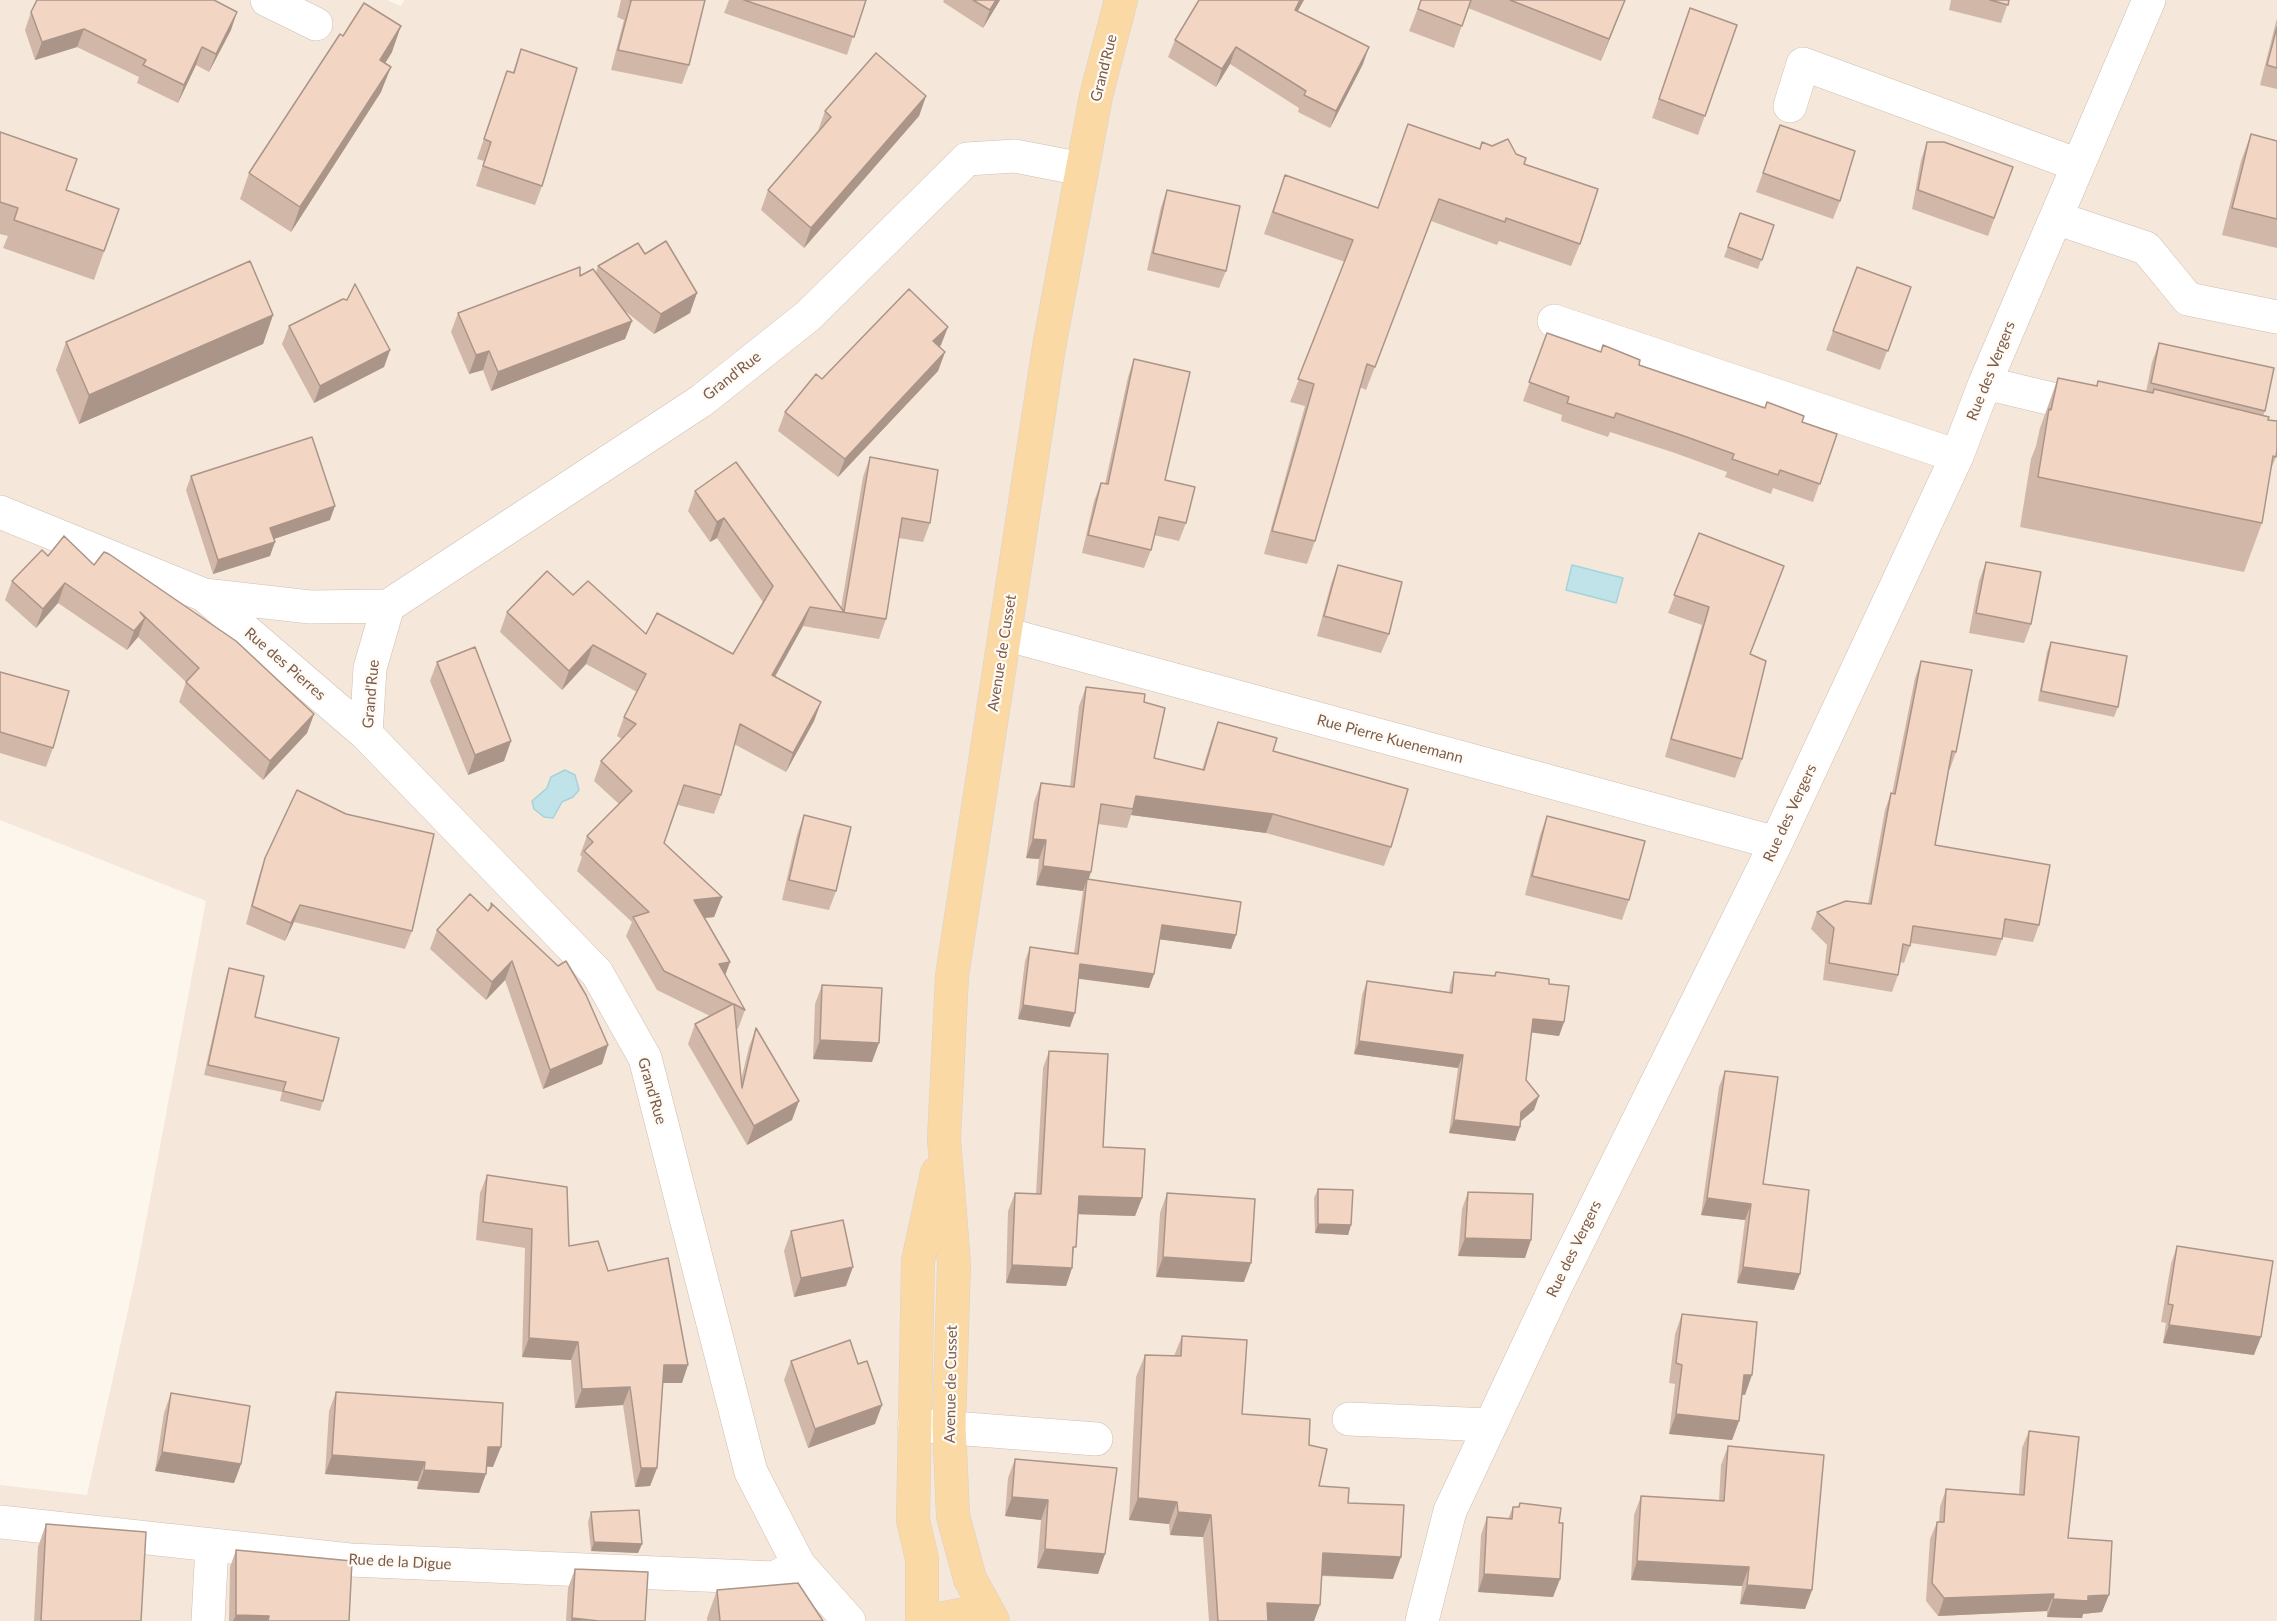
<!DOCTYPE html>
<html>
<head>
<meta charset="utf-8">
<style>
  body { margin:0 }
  canvas { display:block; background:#fdf6ec }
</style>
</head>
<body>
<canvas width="2277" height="1621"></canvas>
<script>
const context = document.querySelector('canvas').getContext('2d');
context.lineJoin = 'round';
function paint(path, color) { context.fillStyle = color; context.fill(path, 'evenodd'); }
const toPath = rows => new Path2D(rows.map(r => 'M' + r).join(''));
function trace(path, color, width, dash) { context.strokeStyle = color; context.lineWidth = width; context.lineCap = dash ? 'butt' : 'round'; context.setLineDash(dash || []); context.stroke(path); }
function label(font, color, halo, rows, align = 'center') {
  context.font = font + ' Lato,sans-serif'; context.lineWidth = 4.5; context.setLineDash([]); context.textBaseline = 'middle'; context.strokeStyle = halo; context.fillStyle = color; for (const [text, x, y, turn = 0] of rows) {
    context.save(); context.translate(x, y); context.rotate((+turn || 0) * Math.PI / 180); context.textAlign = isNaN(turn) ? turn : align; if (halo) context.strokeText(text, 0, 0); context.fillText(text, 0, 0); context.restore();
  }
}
const residential = toPath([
  [0,0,387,0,401,6,404,0,2277,0,2277,1621,0,1621,0,1485,87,1495,136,1274,206,901,0,820]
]);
const water = toPath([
  [1572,565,1623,578,1616,603,1566,590,1572,565],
  [565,770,575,775,579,790,573,797,562,802,553,818,544,817,534,809,532,801,547,788,551,777,565,770]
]);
const minor = toPath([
  [267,0,316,24],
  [1790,106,1803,64,2078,165],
  [2056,218,2146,248,2188,299,2277,317],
  [1554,321,1957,456],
  [1985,383,2094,409],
  [0,512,204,595,310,607,388,606],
  [204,595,366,734,597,973,645,1058,751,1472,799,1565,849,1621],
  [1005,634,1776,843],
  [366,734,370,668,388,606,701,401,808,316,967,159,1015,156,1082,169],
  [1349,1419,1490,1425],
  [914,1425,1096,1439],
  [0,1522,350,1560,774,1578,799,1565],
  [208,1621,212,1545],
  [1422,1621,1450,1511,1556,1286,1776,843,1957,456,1985,383,2149,0]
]);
const major = toPath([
  [922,1621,922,1559,913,1520,918,1261,937,1173],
  [929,1621,960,1615,986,1621],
  [993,1621,970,1579,953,1516,949,1426,954,1263,944,1139,952,976,1049,347,1096,96,1121,0]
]);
const wall = toPath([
  [621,0,705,0,689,65,682,84,611,70,624,20,617,17],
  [729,0,865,0,847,55,724,13],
  [944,0,1000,0,983,28,943,2],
  [1199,0,1304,0,1297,12,1363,64,1330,128,1298,112,1299,108,1230,64,1216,87,1168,57,1175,40],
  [1421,0,1625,0,1601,61,1468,8,1454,48,1409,31],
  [1951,0,2009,0,2001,23,1949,10],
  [1690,8,1737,25,1698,135,1652,118],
  [31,12,231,30,209,72,196,65,178,103,137,83,139,77,77,47,35,60,25,30],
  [2277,18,2277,89,2260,85],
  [343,36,392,52,385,63,381,92,291,232,240,199,249,173],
  [521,49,542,186,535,205,476,186,484,161,477,159,507,71,513,72],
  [926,96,919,116,804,248,761,210,768,190,818,131,825,111],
  [1780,125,1840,201,1833,219,1756,192],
  [0,132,66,190,119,209,94,280,3,248,8,236,0,234],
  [2251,134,2277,141,2277,248,2222,235,2241,161],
  [1927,142,2013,167,1988,236,1912,209,1921,160],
  [1479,148,1516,154,1524,164,1580,244,1571,266,1499,241,1497,245,1431,221,1366,390,1360,387,1315,541,1307,564,1264,554,1305,406,1290,402,1345,262,1264,234,1285,175,1378,208],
  [1167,190,1226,271,1219,288,1147,270,1161,207],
  [1740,213,1774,225,1758,269,1724,257],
  [645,254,690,313,654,334,625,311,632,321,625,339,491,391,483,370,469,374,451,332,458,313,596,272,598,266],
  [1857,267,1911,287,1880,370,1826,350],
  [273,315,263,344,79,424,56,370,66,342],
  [289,326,390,350,384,367,314,403,282,344],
  [1547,333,1765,408,1767,402,1802,422,1837,434,1813,502,1773,488,1771,494,1725,477,1727,472,1675,453,1610,432,1608,437,1561,421,1562,415,1523,401],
  [2159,343,2265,411,2263,416,2268,420,2276,457,2270,471,2262,523,2244,572,2020,527,2031,459,2036,446,2040,428,2058,378,2096,386,2098,381,2146,392,2152,362],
  [941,345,939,347,945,352,938,371,838,477,778,431,785,412,822,379],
  [1134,359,1165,480,1186,523,1179,541,1154,535,1151,550,1144,568,1082,553,1094,501,1101,483,1105,484,1128,377],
  [870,457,930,523,923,542,899,538,886,619,879,639,803,626,775,677,821,702,814,721,786,772,734,744,721,795,714,814,678,805,664,843,722,897,714,917,704,918,730,962,725,975,745,1010,738,1029,736,1028,741,1080,749,1047,756,1028,792,1120,747,1145,688,1044,695,1024,710,1016,657,990,626,936,632,922,577,871,582,857,580,855,587,836,619,804,594,781,601,761,622,739,617,736,624,717,637,692,586,664,562,690,500,632,507,612,573,595,646,634,733,654,763,602,717,538,710,542,688,511,695,491,841,608,863,477],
  [191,476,330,520,274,539,270,556,213,574,186,490],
  [1699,533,1750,654,1742,759,1735,778,1665,757,1702,625,1668,613],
  [48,556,94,565,314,714,307,733,263,780,179,702,186,682,138,637,127,650,58,603,36,628,5,600,12,581],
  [1986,562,2031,624,2024,643,1969,633,1979,581],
  [1338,565,1389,634,1381,653,1317,636,1331,584],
  [2051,642,2118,707,2114,717,2038,701,2047,652],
  [1921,661,1956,752,1950,769,1948,769,1935,845,2039,925,2033,942,2003,937,1996,956,1911,943,1904,963,1900,962,1898,975,1892,992,1823,980,1827,945,1811,929,1817,912,1868,904,1885,810,1891,793,1892,794,1915,678],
  [437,662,511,741,504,761,468,775,430,681],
  [0,672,53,748,46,767,0,753],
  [1086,687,1144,702,1154,758,1202,770,1211,741,1218,722,1273,751,1391,847,1384,866,1266,833,1131,815,1127,828,1098,824,1089,879,1236,935,1231,949,1160,939,1154,974,1149,988,1079,979,1070,1027,1018,1019,1025,961,1030,947,1074,953,1083,891,1036,885,1039,859,1026,858,1034,802,1041,783,1070,787,1079,706],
  [804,815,836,891,829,910,782,900,797,835],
  [1547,816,1629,900,1622,920,1525,895,1540,835],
  [265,858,412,931,405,949,294,922,285,941,246,924,259,876],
  [491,903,608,1045,602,1064,543,1089,505,980,486,1000,430,949,437,930,488,911],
  [229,968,255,1017,323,1101,320,1111,280,1101,282,1092,204,1075,226,978],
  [1454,972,1494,976,1496,972,1549,984,1564,1022,1559,1036,1531,1032,1526,1080,1534,1110,1520,1122,1520,1127,1515,1141,1449,1133,1458,1068,1354,1054,1362,995,1367,981,1449,992,1450,985],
  [822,985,872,1062,813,1059,815,1004],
  [1049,1051,1103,1147,1142,1198,1135,1216,1078,1214,1073,1257,1072,1268,1066,1286,1006,1283,1008,1211,1015,1193,1036,1194,1043,1068],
  [1725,1071,1763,1184,1794,1290,1737,1283,1745,1220,1701,1215,1719,1087],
  [487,1175,569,1246,608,1271,682,1383,663,1383,657,1468,650,1486,635,1487,623,1405,575,1408,571,1360,522,1357,525,1248,476,1240,480,1193],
  [1318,1189,1351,1225,1348,1235,1315,1233,1314,1198],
  [1468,1192,1525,1258,1458,1256,1462,1209],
  [1167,1193,1244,1282,1156,1277,1160,1213],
  [791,1231,846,1286,794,1297,784,1251],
  [2177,1246,2254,1355,2163,1343,2166,1323,2161,1322,2171,1264],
  [1682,1314,1745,1395,1742,1395,1739,1421,1732,1440,1669,1434,1675,1384,1669,1383,1675,1334],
  [1182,1336,1242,1414,1309,1445,1319,1486,1348,1503,1393,1579,1322,1576,1314,1621,1209,1621,1203,1537,1170,1535,1169,1524,1129,1520,1136,1377,1145,1355,1174,1356],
  [791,1361,875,1424,808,1448,784,1380],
  [336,1392,493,1467,486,1466,479,1493,417,1489,418,1481,325,1474,329,1411],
  [171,1393,241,1464,234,1483,155,1471,164,1413],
  [2029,1431,2068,1538,2102,1612,2083,1614,2082,1618,2047,1617,2047,1611,1938,1616,1926,1601,1930,1539,1937,1522,1939,1522,1940,1507,1946,1489,2019,1494,2022,1448],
  [1728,1446,1812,1590,1805,1609,1740,1604,1742,1586,1631,1580,1634,1515,1641,1496,1719,1500,1721,1465],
  [1015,1459,1105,1554,1098,1574,1037,1568,1041,1520,1005,1516,1008,1478],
  [1520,1503,1559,1523,1560,1579,1553,1597,1478,1592,1481,1535,1487,1517,1508,1519,1513,1507,1519,1507],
  [591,1512,642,1544,638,1553,591,1551,588,1522],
  [46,1524,141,1621,34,1621,38,1547],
  [236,1550,349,1621,229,1621,230,1567],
  [575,1569,645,1621,566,1621,568,1588],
  [717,1590,823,1621,707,1621,707,1618]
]);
const shadedWall = toPath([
  [996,0,1000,0,983,28,990,10],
  [1300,0,1304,0,1288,28,1295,10],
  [1625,0,1601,61,1609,39],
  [237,12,231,30,209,72,216,54],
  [401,26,392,52,371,86,380,60],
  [84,29,77,47,35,60,42,42],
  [202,47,196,65,178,103,184,85],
  [1236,47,1230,64,1216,87,1222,69],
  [1369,47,1363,64,1330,128,1336,111],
  [391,67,381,92,291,232,300,207],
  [926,96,919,116,804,248,811,228],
  [697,293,690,313,654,334,661,314],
  [273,315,263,344,79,424,89,395],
  [632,321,625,339,491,391,498,372],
  [948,327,941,345,926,360,933,341],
  [390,350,384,367,314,403,320,386],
  [489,351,483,370,469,374,476,355],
  [945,352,938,371,838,477,845,459],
  [335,506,330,520,265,542,270,528],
  [724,518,717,538,710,542,717,522],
  [275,542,270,556,213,574,218,560],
  [65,583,58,603,36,628,43,609],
  [810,607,803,626,765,694,772,675],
  [145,618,138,637,127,650,134,631],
  [593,645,586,664,562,690,569,671],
  [821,702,814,721,786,772,793,753],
  [314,714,307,733,263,780,270,761],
  [511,741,504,761,468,775,475,755],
  [1136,796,1273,814,1266,833,1131,815,1133,809],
  [1033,839,1046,840,1039,859,1026,858],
  [1043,866,1091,872,1086,886,1087,879,1083,891,1036,885],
  [722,897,714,917,687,920,694,900],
  [300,905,294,922,285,941,291,923],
  [1162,925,1236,935,1231,949,1157,939],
  [512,961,505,980,486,1000,492,982],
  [730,962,723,981,719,964],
  [1080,964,1154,974,1149,988,1075,978],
  [1023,1005,1075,1013,1070,1027,1018,1019],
  [1533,1019,1564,1022,1559,1036,1528,1032],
  [820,1040,879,1043,872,1062,813,1059],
  [1359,1041,1463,1055,1458,1068,1354,1054],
  [608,1045,602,1064,543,1089,550,1070],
  [1539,1096,1534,1110,1516,1125,1521,1112],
  [799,1101,792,1120,747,1145,754,1126],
  [1454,1120,1520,1127,1515,1141,1449,1133],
  [1079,1196,1142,1198,1135,1216,1072,1214],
  [1707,1198,1751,1204,1745,1220,1701,1215],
  [1318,1224,1351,1225,1348,1235,1315,1233],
  [1465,1238,1531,1240,1525,1258,1458,1256],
  [1163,1257,1251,1263,1244,1282,1156,1277],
  [1012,1265,1072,1268,1066,1286,1006,1283],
  [853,1267,846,1286,794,1297,801,1278],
  [1743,1267,1800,1274,1794,1290,1737,1283],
  [2169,1325,2261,1337,2254,1355,2163,1343],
  [529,1338,578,1342,571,1360,522,1357],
  [664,1365,688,1365,682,1383,658,1383],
  [1744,1375,1752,1375,1745,1395,1737,1394],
  [630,1387,623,1405,575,1408,582,1389],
  [882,1405,875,1424,808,1448,815,1429],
  [1676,1414,1739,1421,1732,1440,1669,1434],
  [488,1447,501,1447,493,1467,480,1466],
  [162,1452,241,1464,234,1483,155,1471],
  [332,1455,425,1462,418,1481,325,1474],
  [641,1468,657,1468,650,1486,635,1487],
  [424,1470,486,1474,479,1493,417,1489],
  [1012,1497,1048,1500,1041,1520,1005,1516],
  [1138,1498,1177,1502,1169,1524,1129,1520],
  [1178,1512,1211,1515,1203,1537,1170,1535],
  [594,1542,642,1544,638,1553,591,1551],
  [1045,1549,1105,1554,1098,1574,1037,1568],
  [1323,1553,1401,1557,1393,1579,1315,1575],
  [1637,1561,1749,1567,1742,1586,1631,1580],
  [1484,1574,1560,1579,1553,1597,1478,1592],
  [1747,1585,1812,1590,1805,1609,1740,1604],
  [2054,1594,2047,1611,1938,1616,1944,1598],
  [2109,1595,2102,1612,2083,1614,2082,1618,2047,1617,2053,1599],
  [1267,1603,1320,1605,1314,1621,1260,1621],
  [236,1615,269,1616,267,1621,233,1621],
  [572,1618,599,1620,571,1621]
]);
const building = toPath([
  [37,0,214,0,237,12,216,54,202,47,184,85,143,65,146,60,84,29,42,42,31,12,37,0],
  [630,0,705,0,689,65,618,50,631,1,630,0],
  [744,0,866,0,854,37,744,0],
  [973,0,996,0,990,10,973,0],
  [1199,0,1300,0,1295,10,1369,47,1336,111,1304,95,1306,91,1236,47,1222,69,1175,40,1199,0],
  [1421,0,1471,0,1462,26,1418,9,1421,0],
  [1510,0,1625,0,1609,39,1510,0],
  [1990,0,2009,0,2008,5,1990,0],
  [364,3,401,26,380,60,391,67,300,207,249,173,340,34,343,36,364,3],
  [1690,8,1737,25,1705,116,1659,99,1690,8],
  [2277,27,2277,68,2267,65,2277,27],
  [521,49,577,68,542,186,483,166,491,142,484,139,507,71,514,73,521,49],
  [876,53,926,96,811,228,768,190,831,117,825,111,876,53],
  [1408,124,1480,149,1482,142,1492,146,1508,139,1516,154,1526,158,1524,164,1598,189,1580,244,1506,218,1505,222,1439,199,1375,367,1367,364,1315,541,1272,531,1314,384,1298,379,1353,240,1273,212,1285,175,1378,208,1408,124],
  [1780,125,1855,151,1840,201,1763,173,1780,125],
  [0,132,77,159,66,190,119,209,104,251,14,220,18,208,0,202,0,132],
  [2251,134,2277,141,2277,219,2232,208,2251,134],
  [1927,142,1944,142,2013,167,1994,218,1918,190,1927,142],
  [1167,190,1240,206,1226,271,1153,253,1167,190],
  [1740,213,1774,225,1762,260,1728,247,1740,213],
  [666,241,697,293,661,314,598,266,638,243,645,254,666,241],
  [250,261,273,315,89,395,66,342,250,261],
  [580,267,580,276,593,269,632,321,498,372,489,351,476,355,458,313,580,267],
  [1857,267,1911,287,1888,351,1833,331,1857,267],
  [355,284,390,350,320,386,289,326,343,299,347,300,355,284],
  [909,289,948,327,933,341,945,352,845,459,785,412,816,374,822,379,909,289],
  [1547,333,1601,352,1603,345,1640,360,1639,365,1765,408,1767,402,1804,416,1802,422,1837,434,1820,484,1780,470,1778,475,1732,459,1734,454,1681,435,1616,413,1614,418,1567,403,1569,397,1529,382,1547,333],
  [2159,343,2274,368,2265,411,2151,383,2159,343],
  [1134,359,1190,372,1165,480,1195,487,1186,523,1159,517,1151,550,1088,535,1101,483,1108,484,1134,359],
  [2058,378,2097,386,2098,381,2153,393,2154,389,2269,417,2268,420,2277,421,2277,449,2276,457,2273,456,2262,523,2038,477,2049,409,2051,410,2058,378],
  [312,437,335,506,270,528,275,542,218,560,191,476,312,437],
  [870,457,938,470,930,523,902,518,886,619,810,607,772,675,821,702,793,753,740,724,721,795,684,785,664,843,722,897,694,900,730,962,719,964,745,1010,734,1004,742,1088,756,1028,799,1101,754,1126,695,1024,733,1004,664,971,633,917,649,912,584,851,593,842,587,836,632,791,601,761,636,724,624,717,646,674,593,645,569,671,507,612,547,571,573,595,588,581,646,634,657,613,733,654,773,586,724,518,717,522,695,491,736,462,844,612,870,457],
  [1699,533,1784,566,1750,654,1766,661,1742,759,1671,739,1709,607,1674,595,1699,533],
  [64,536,94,565,104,552,109,554,236,641,314,714,270,761,186,682,199,668,140,612,145,618,134,631,65,583,43,609,12,581,42,550,48,556,64,536],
  [1986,562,2041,572,2031,624,1976,613,1986,562],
  [1338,565,1402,582,1389,634,1324,616,1338,565],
  [2051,642,2127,656,2118,707,2041,691,2051,642],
  [475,647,511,741,475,755,437,662,475,647],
  [1921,661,1972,670,1956,752,1952,751,1935,845,2050,865,2039,925,2005,919,2002,939,1913,926,1910,946,1903,944,1898,975,1829,963,1834,928,1817,912,1846,901,1871,904,1891,793,1895,794,1921,661],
  [0,672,69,691,53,748,0,732,0,672],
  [1086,687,1145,694,1144,702,1165,708,1154,758,1204,770,1218,722,1277,738,1273,751,1408,789,1391,847,1273,814,1136,796,1133,809,1101,804,1091,872,1043,866,1046,840,1033,839,1041,783,1074,787,1086,687],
  [297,790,346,814,434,834,412,931,300,905,291,923,252,906,265,858,297,790],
  [804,815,851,827,836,891,789,880,804,815],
  [1547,816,1645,841,1629,900,1532,876,1547,816],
  [1087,879,1241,902,1236,935,1162,925,1154,974,1080,964,1075,1013,1023,1005,1030,947,1078,954,1087,879],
  [470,894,488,911,492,906,491,903,558,966,566,961,586,995,608,1045,550,1070,512,961,492,982,437,930,470,894],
  [229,968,264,976,255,1017,339,1038,323,1101,283,1091,286,1082,208,1065,229,968],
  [1454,972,1495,976,1496,972,1549,979,1549,984,1569,986,1564,1022,1533,1019,1526,1080,1539,1096,1521,1112,1520,1127,1454,1120,1463,1055,1359,1041,1367,981,1452,993,1454,972],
  [822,985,882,988,879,1043,820,1040,822,985],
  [1049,1051,1108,1054,1103,1147,1145,1149,1142,1198,1079,1196,1076,1247,1073,1247,1072,1268,1012,1265,1015,1193,1041,1194,1049,1051],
  [1725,1071,1778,1077,1763,1184,1809,1190,1800,1274,1743,1267,1751,1204,1707,1198,1725,1071],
  [487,1175,567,1187,569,1246,598,1241,608,1271,668,1258,688,1365,664,1365,657,1468,641,1468,630,1387,582,1389,578,1342,529,1338,532,1229,483,1222,487,1175],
  [1318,1189,1353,1190,1351,1225,1318,1224,1318,1189],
  [1468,1192,1533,1194,1531,1240,1465,1238,1468,1192],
  [1167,1193,1255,1199,1251,1263,1163,1257,1167,1193],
  [843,1220,853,1267,801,1278,791,1231,843,1220],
  [2177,1246,2273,1261,2261,1337,2169,1325,2173,1305,2168,1304,2177,1246],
  [1682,1314,1757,1322,1752,1375,1744,1375,1739,1421,1676,1414,1682,1365,1676,1363,1682,1314],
  [1182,1336,1247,1340,1242,1414,1310,1419,1309,1445,1327,1449,1319,1486,1349,1488,1348,1503,1404,1505,1401,1557,1323,1553,1320,1605,1267,1603,1268,1621,1218,1621,1211,1515,1178,1512,1177,1502,1138,1498,1145,1355,1181,1356,1182,1336],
  [850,1340,858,1364,867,1361,882,1405,815,1429,791,1361,850,1340],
  [336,1392,503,1403,501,1447,488,1447,486,1474,424,1470,425,1462,332,1455,336,1392],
  [171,1393,250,1406,241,1464,162,1452,171,1393],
  [2029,1431,2079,1437,2068,1538,2112,1541,2109,1595,2088,1596,2088,1601,2053,1599,2054,1594,1944,1598,1932,1583,1937,1522,1944,1522,1946,1489,2024,1495,2029,1431],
  [1728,1446,1824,1455,1812,1590,1747,1585,1749,1567,1637,1561,1641,1496,1724,1501,1728,1446],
  [1015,1459,1117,1468,1105,1554,1045,1549,1048,1500,1012,1497,1015,1459],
  [1520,1503,1561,1508,1559,1523,1563,1523,1560,1579,1484,1574,1487,1517,1512,1519,1513,1507,1519,1507,1520,1503],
  [639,1510,642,1544,594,1542,591,1512,639,1510],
  [46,1524,146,1532,141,1621,41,1621,46,1524],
  [236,1550,352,1561,349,1621,268,1621,269,1616,236,1615,236,1550],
  [575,1569,648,1572,645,1621,599,1621,572,1618,575,1569],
  [798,1583,823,1621,720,1621,717,1590,798,1583]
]);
const streetNames = [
  ["Grand'Rue",1104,68,-76],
  ["Rue des Vergers",1991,371,-68],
  ["Grand'Rue",732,376,-38],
  ["Avenue de Cusset",1002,653,-81],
  ["Rue des Pierres",285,664,41],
  ["Grand'Rue",371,694,-85],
  ["Rue Pierre Kuenemann",1390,739,15],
  ["Rue des Vergers",1790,813,-65],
  ["Grand'Rue",652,1091,74],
  ["Rue des Vergers",1574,1249,-64],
  ["Avenue de Cusset",951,1384,-89],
  ["Rue de la Digue",400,1562,3]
];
paint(residential, '#f5e8da');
paint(water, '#bfe3e8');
trace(water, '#a5d3da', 1.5);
trace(minor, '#d1beb0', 34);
trace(major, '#dad1cd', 34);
trace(minor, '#fff', 33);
trace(major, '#fbd9a5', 33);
paint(wall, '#d1b7a8');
paint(shadedWall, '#aa9588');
paint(building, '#f3d5c3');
trace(building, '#aa9588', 1.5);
label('15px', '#7a5c4d', '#fffaf3', streetNames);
</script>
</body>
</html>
